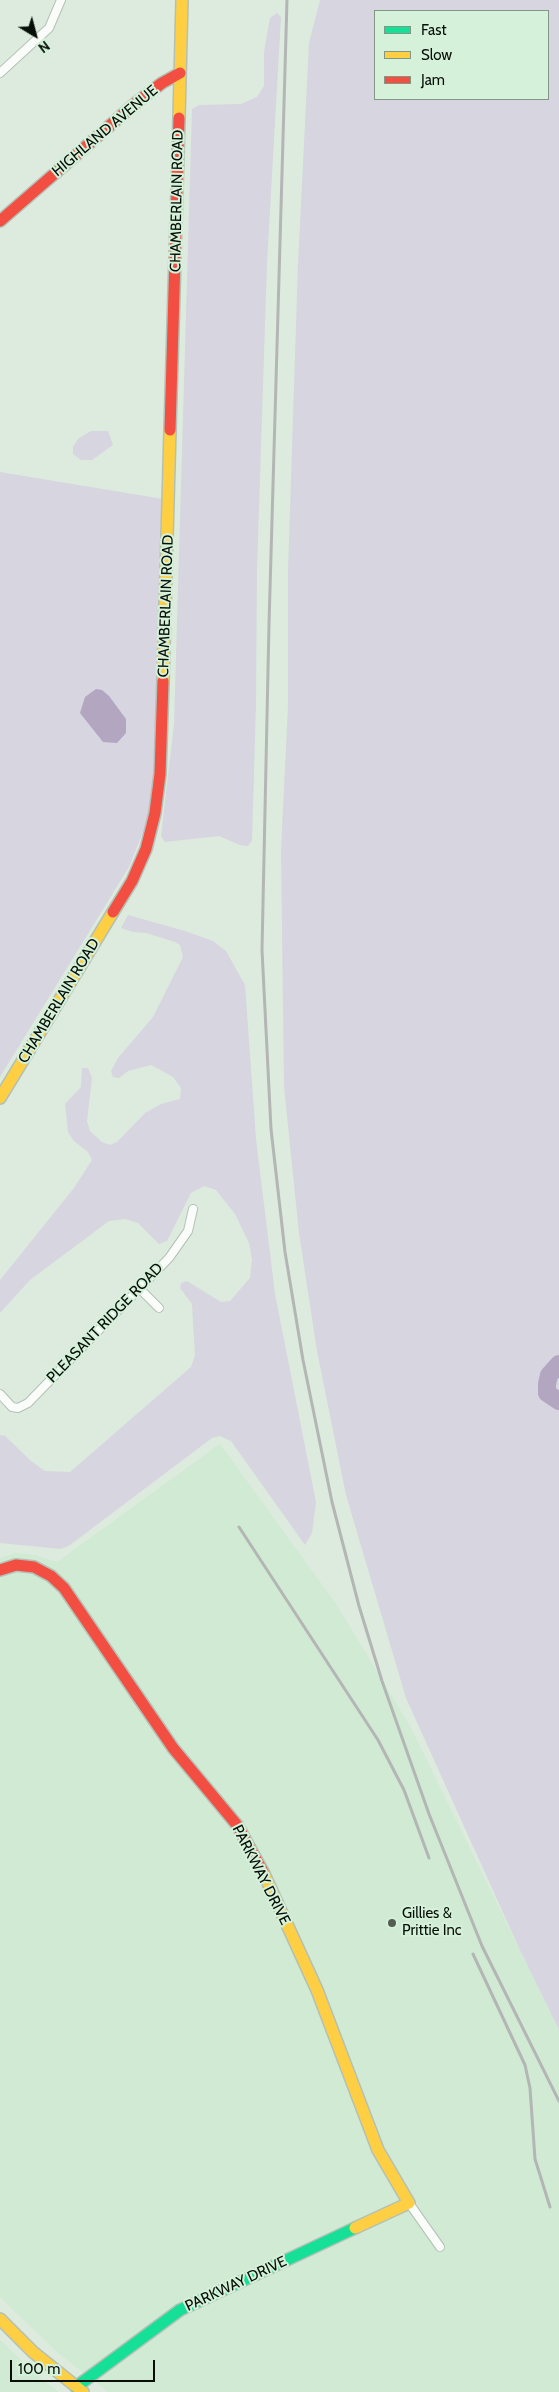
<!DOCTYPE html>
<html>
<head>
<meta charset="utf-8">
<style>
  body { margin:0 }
  #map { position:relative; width:559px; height:2392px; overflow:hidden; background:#dcebde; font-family:Cabin,sans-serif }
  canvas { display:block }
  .legend { position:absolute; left:374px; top:10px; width:175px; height:90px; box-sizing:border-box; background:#d6f1da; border:1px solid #839786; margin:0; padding:6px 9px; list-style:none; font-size:15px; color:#070f08 }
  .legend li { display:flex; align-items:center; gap:10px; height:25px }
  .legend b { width:25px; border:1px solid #839786 }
  .north { position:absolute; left:10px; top:10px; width:50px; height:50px; -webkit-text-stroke:4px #d6f1da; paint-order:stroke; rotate:143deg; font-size:14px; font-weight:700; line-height:20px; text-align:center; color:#070f08 }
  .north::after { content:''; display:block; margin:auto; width:18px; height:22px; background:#070f08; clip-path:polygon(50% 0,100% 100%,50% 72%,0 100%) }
  .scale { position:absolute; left:10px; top:2360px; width:145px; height:22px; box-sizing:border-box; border:2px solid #070f08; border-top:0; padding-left:6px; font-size:15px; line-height:18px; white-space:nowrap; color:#070f08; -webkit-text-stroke:4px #d6f1da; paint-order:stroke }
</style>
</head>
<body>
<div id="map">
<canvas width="559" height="2392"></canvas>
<ul class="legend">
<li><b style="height:6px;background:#16e098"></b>Fast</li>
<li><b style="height:6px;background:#ffcf43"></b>Slow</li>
<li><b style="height:6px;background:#f24e42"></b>Jam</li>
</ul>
<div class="north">N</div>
<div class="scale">100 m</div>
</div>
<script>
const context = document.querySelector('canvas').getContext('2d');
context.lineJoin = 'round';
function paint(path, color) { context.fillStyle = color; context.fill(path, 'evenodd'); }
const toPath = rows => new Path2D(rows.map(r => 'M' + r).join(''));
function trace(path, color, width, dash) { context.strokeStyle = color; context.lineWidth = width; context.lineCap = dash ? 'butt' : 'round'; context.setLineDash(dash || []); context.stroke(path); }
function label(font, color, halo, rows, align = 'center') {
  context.font = font + ' Cabin,sans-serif'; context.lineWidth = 4; context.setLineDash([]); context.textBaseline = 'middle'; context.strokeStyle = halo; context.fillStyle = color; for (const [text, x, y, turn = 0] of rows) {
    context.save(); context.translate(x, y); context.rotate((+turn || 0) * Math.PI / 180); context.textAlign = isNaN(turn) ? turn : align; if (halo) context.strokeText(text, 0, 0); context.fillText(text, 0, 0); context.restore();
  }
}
const built = toPath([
  [220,1444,336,1604,410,1726,559,2030,559,2392,108,2392,57,2352,0,2297,0,1558,16,1553,35,1555,57,1562],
  [0,2340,40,2378,59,2392,0,2392]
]);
const green = toPath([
  [320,0,559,0,559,2030,519,1948,406,1698,346,1495,317,1351,299,1233,284,1087,281,850,288,706,288,571,298,264,309,43],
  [548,11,548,99,375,99,375,11],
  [277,13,281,17,267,263,257,570,256,705,252,840,248,846,240,845,219,836,165,842,161,836,174,724,192,109,199,105,241,104,257,97,264,86,264,52,270,18],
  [91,431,108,431,113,445,92,460,81,460,73,454,73,447,78,439],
  [0,472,163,499,153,783,147,822,129,867,0,1077],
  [128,915,185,931,213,941,226,951,245,985,256,1139,275,1294,316,1502,312,1533,305,1545,231,1441,220,1436,212,1438,70,1545,61,1549,0,1543,0,1435,5,1436,31,1461,45,1471,70,1472,191,1367,195,1355,192,1304,180,1288,181,1283,187,1281,221,1302,230,1301,250,1278,252,1259,249,1243,235,1214,216,1190,204,1186,191,1193,167,1241,159,1244,138,1223,125,1219,109,1221,30,1280,0,1313,0,1280,74,1188,92,1160,88,1152,74,1141,68,1132,65,1104,81,1087,82,1068,88,1068,92,1078,87,1121,90,1131,102,1142,110,1145,117,1142,145,1113,161,1104,180,1099,181,1088,173,1077,151,1065,128,1071,119,1078,113,1077,111,1071,118,1058,153,1017,183,957,180,945,175,942,146,933,133,932,121,928]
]);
const water = toPath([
  [96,689,102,690,109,696,126,719,126,733,117,743,103,742,80,713,85,697]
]);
const river = toPath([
  [559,1364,549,1375,547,1384,547,1393,559,1401]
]);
const street = toPath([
  [0,73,49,28,61,0],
  [139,1288,159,1308],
  [0,1394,12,1407,18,1408,28,1403,169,1258,188,1231,193,1209],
  [409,2203,440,2247]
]);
const fast = toPath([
  [76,2387,180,2310,355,2228]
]);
const slow = toPath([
  [179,118,182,0],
  [163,681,170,430],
  [0,1098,113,912],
  [263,1872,317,1990,378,2150,409,2203,355,2228],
  [0,2319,33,2352,83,2392]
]);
const jam = toPath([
  [0,221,137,102,162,83,180,73],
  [170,430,179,118],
  [113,912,132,881,146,849,155,813,160,774,163,681],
  [0,1570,16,1565,34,1567,51,1576,64,1588,173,1748,237,1825,263,1872]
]);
const rail = toPath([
  [287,0,269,624,262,950,271,1129,285,1252,303,1360,332,1502,359,1606,382,1681,429,1814,482,1946,559,2101],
  [239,1527,378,1740,404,1790,429,1858],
  [473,1954,525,2065,530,2088,535,2159,550,2207]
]);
const markers = [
  [392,1923,5,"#525c53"]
];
const streetNames = [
  ["HIGHLAND AVENUE",105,131,-40],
  ["CHAMBERLAIN ROAD",177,201,-89],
  ["CHAMBERLAIN ROAD",166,606,-88],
  ["CHAMBERLAIN ROAD",59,1001,-59],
  ["PLEASANT RIDGE ROAD",105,1323,-46],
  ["PARKWAY DRIVE",261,1875,63],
  ["PARKWAY DRIVE",236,2284,-25]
];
const poiNames = [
  ["Gillies &",402,1914],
  ["Prittie Inc",402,1931]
];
paint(built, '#d0ead4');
paint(green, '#d7d5df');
paint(water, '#b3a6c1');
trace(river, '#b3a6c1', 18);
trace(street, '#b4c0b6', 10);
trace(fast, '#b4c0b6', 14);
trace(slow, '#b4c0b6', 14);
trace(jam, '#b4c0b6', 14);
trace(street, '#fafcfa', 8);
trace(fast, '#16e098', 11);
trace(slow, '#ffcf43', 11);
trace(jam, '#f24e42', 11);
trace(rail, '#b3b6b4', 3);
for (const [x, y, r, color] of markers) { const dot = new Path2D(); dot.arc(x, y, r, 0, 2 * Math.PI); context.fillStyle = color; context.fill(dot); trace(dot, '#d6f1da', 2); }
label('15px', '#070f08', '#d6f1da', streetNames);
label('15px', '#070f08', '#d6f1da', poiNames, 'left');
</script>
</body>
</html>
